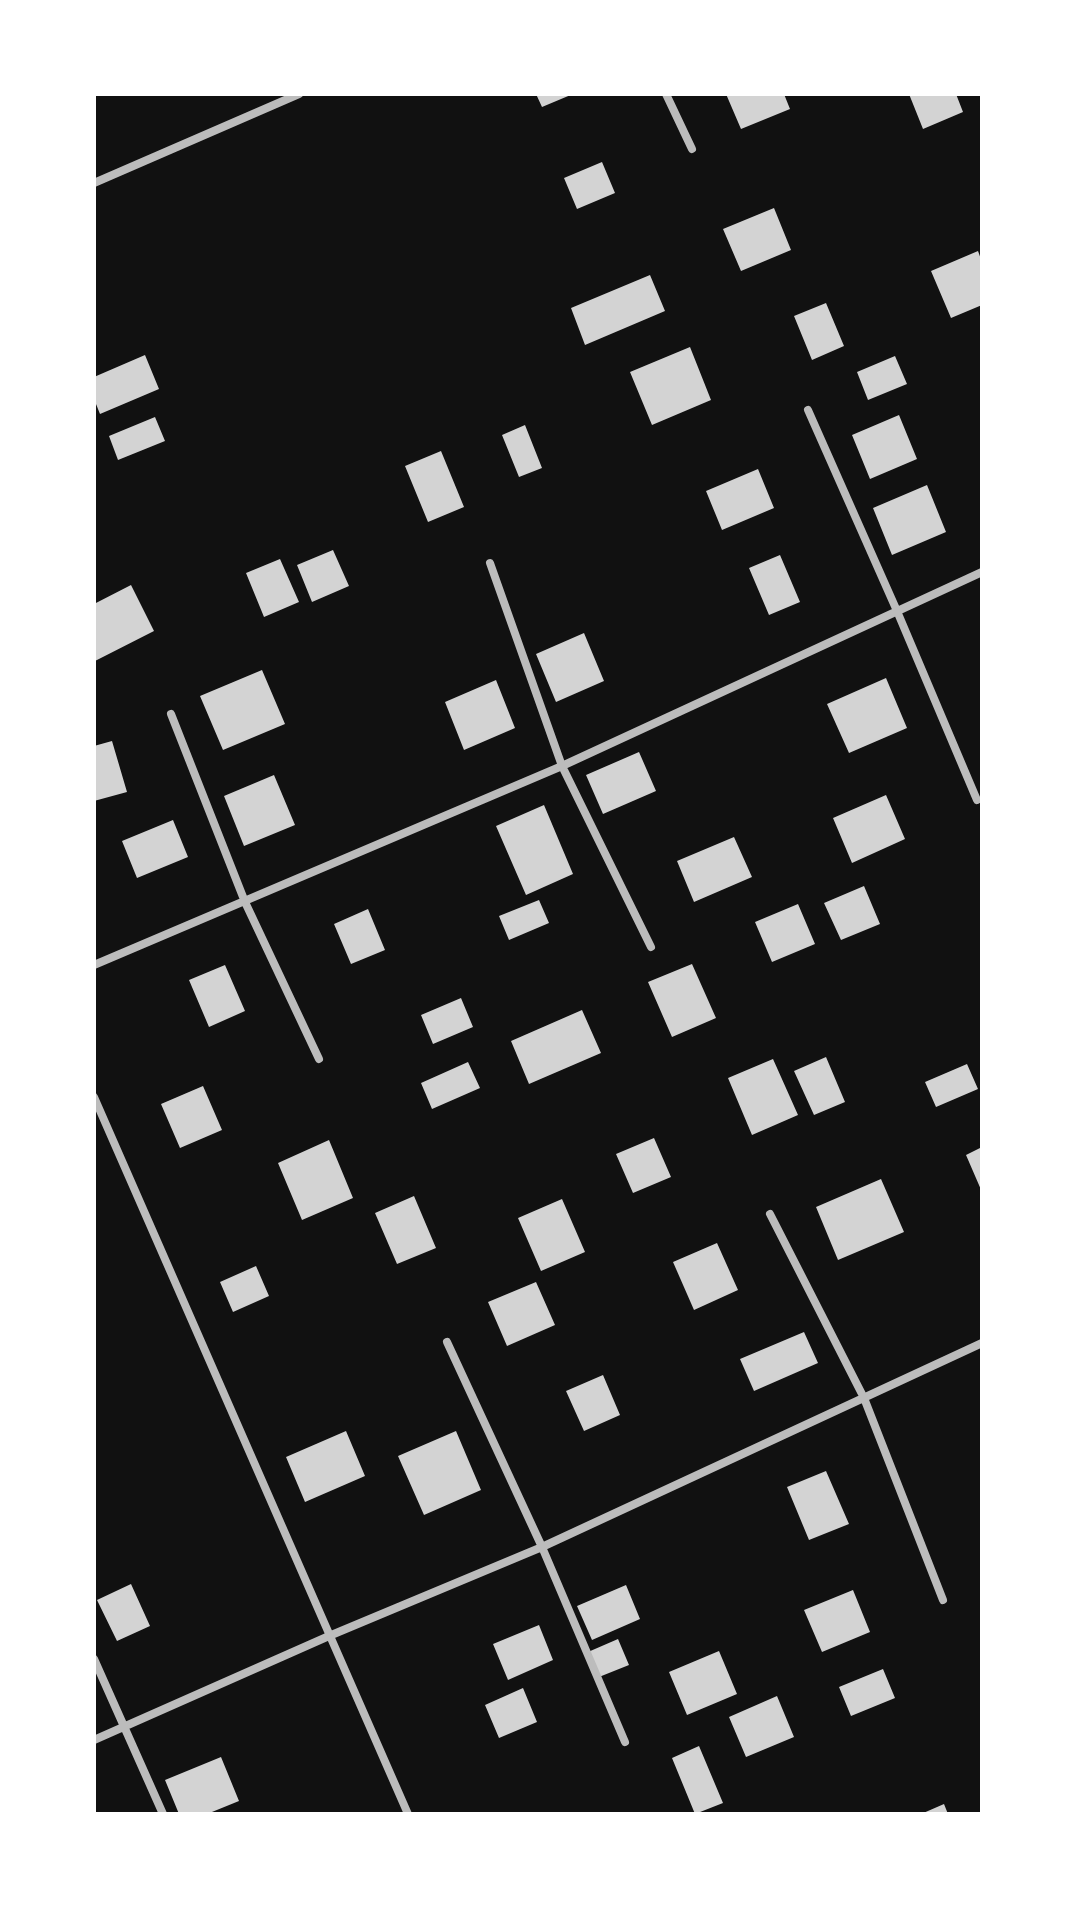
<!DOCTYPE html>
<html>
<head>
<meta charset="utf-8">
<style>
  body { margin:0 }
  #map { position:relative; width:1076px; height:1908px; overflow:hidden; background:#111; font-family:Inter,sans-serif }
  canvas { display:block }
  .frame { position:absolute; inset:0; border:96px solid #fff; pointer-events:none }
</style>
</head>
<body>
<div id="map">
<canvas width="1076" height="1908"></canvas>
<div class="frame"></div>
</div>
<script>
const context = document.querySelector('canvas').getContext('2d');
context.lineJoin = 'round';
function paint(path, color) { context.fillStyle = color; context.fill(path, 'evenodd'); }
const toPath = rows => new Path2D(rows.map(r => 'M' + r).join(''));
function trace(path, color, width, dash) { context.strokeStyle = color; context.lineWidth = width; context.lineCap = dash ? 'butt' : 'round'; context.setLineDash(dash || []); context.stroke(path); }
const building = toPath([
  [536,94,573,94,542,107],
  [726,94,784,94,790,109,741,129],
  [909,94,956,94,963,112,923,129],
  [602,162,615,193,577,209,564,178],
  [774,208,791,250,741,271,723,229],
  [978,251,982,262,982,305,951,318,931,271],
  [650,275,665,311,585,345,571,308],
  [826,303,844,346,812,360,794,316],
  [690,347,711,400,652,425,630,372],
  [145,355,159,389,100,414,94,399,94,377],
  [895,356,907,384,868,400,857,372],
  [899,415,917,459,870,479,852,435],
  [155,417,165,441,118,460,109,436],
  [525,425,542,468,519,477,502,435],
  [441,451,464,507,428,522,405,466],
  [758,469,774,508,722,530,706,491],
  [927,485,946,532,892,555,873,508],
  [333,550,349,586,312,602,297,565],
  [780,555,800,602,769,615,749,568],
  [280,559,299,602,264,617,246,573],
  [131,585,154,631,95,661,94,604],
  [584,633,604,681,556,702,536,654],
  [262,670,285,724,223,750,200,696],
  [886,678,907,728,849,753,827,704],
  [496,680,515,728,464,750,445,702],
  [112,741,127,792,94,801,94,746],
  [639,752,656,791,603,814,586,775],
  [274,775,295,825,244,846,224,796],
  [886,795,905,839,852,863,833,818],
  [544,805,573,874,526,895,496,826],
  [173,820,188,857,137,878,122,841],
  [734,837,752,877,694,902,677,861],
  [864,886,880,924,841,940,824,903],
  [539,900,549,923,509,940,499,916],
  [798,904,815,944,772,962,755,922],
  [368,909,385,950,351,964,334,924],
  [692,964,716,1018,672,1037,648,982],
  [225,965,245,1011,209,1027,189,980],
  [461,998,473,1027,433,1044,421,1015],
  [582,1010,601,1053,529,1084,511,1041],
  [826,1057,845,1102,814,1115,794,1071],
  [773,1059,798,1115,752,1135,728,1078],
  [468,1062,480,1088,432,1109,421,1083],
  [967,1064,978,1089,936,1107,925,1082],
  [203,1086,222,1130,180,1148,161,1104],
  [654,1138,671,1177,633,1193,616,1154],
  [329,1140,353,1198,302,1220,278,1163],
  [982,1147,982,1192,966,1155],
  [881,1179,904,1232,838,1260,816,1207],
  [414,1196,436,1248,397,1264,375,1213],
  [562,1199,585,1252,541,1271,518,1218],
  [717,1243,738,1290,694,1310,673,1262],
  [256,1266,269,1296,233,1312,220,1282],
  [536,1282,555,1325,507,1346,488,1302],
  [804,1332,818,1363,754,1391,740,1359],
  [603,1375,620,1415,584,1431,566,1391],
  [346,1431,365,1476,305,1502,286,1457],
  [456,1431,481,1490,424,1515,398,1456],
  [826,1471,849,1524,809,1540,787,1487],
  [131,1584,150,1626,117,1641,97,1600],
  [626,1585,640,1619,592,1640,577,1606],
  [853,1590,870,1632,822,1652,804,1610],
  [539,1625,553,1660,508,1680,493,1644],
  [618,1639,629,1665,599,1677,588,1652],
  [719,1651,737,1694,687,1715,669,1672],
  [883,1669,895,1698,851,1716,839,1687],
  [523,1688,537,1722,499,1738,485,1705],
  [777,1696,794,1737,746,1757,729,1717],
  [699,1746,723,1803,695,1814,672,1758],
  [221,1757,239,1801,207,1814,179,1814,165,1780],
  [944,1804,948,1814,921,1814]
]);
const minor = toPath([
  [666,94,692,149],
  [94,183,299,94],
  [808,410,897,611,977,800],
  [490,563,562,766,651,947],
  [171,714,245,902,319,1059],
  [94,965,562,766,982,572],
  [94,1097,408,1814],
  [770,1214,864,1398,943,1600],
  [447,1342,542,1547,625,1742],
  [94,1659,163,1814],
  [94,1740,329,1636,542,1547,982,1343]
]);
paint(building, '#d3d3d3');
trace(minor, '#bcbcbc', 8);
</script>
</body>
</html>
